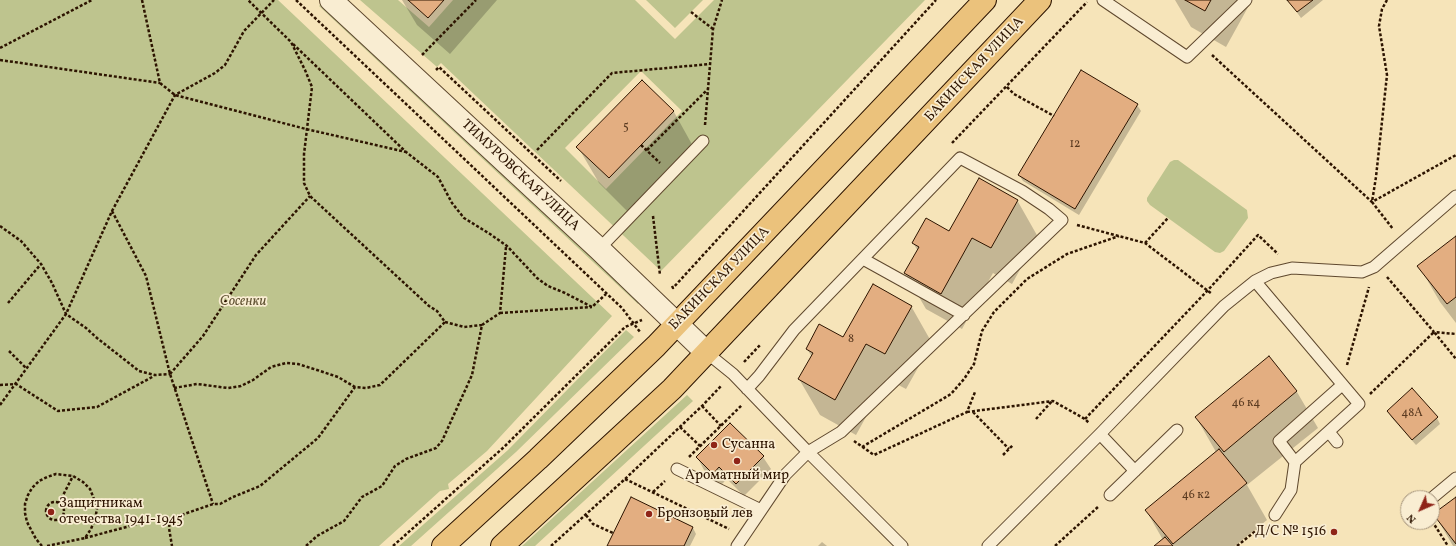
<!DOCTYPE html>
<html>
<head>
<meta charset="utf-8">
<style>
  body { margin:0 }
  #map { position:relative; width:1456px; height:546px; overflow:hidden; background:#f6e4b9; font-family:Vollkorn,serif }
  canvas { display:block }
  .north { position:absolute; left:1400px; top:490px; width:40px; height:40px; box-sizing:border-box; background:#f9edd2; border:1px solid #a7967e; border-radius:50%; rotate:225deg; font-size:11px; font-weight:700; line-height:16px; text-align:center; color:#2d1400 }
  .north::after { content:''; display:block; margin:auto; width:14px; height:18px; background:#8f2418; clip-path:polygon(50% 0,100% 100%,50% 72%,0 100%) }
</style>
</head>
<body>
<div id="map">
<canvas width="1456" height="546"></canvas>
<div class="north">N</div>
</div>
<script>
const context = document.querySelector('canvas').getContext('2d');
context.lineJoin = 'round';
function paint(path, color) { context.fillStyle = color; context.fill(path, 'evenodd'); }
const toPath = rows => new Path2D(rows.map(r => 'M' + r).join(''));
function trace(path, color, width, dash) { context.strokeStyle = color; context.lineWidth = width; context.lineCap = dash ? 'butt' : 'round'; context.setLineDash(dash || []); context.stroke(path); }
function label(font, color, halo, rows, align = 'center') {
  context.font = font + ' Vollkorn,serif'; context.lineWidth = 3.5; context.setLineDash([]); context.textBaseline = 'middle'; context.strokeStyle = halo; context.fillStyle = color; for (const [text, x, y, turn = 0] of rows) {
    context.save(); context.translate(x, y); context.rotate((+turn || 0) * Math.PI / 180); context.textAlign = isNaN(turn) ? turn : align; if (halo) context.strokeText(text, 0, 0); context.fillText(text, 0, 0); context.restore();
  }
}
const green = toPath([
  [0,0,278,0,612,316,487,451,448,484,449,489,440,491,379,546,0,546],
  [360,0,398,0,429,27,453,0,635,0,675,39,714,0,925,0,661,271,441,63,437,67],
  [641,71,682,111,606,189,565,148],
  [646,0,703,0,675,28],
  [324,1,642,300,638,304,319,6],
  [1174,160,1178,160,1247,210,1248,218,1224,251,1220,253,1215,252,1150,205,1147,201,1147,198,1170,162],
  [626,330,634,337,516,452,411,546,399,546,508,450],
  [687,395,693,401,535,546,522,546]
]);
const shadow = toPath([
  [402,0,497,0,450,54,417,25],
  [1175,0,1252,0,1226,47,1191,27],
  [1288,0,1323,0,1301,18],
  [642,81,674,112,694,148,630,214,599,183,578,147],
  [1137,105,1141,111,1079,215,1023,181,1019,175],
  [1017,200,1038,237,1012,284,993,273,962,329,926,309,905,273,918,251,913,243,950,233],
  [1456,237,1456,323,1440,302,1419,266],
  [911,306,932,343,906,389,887,379,856,435,820,415,799,379,812,357,807,349,844,338],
  [1269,358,1297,392,1318,428,1247,485,1267,520,1235,546,1156,546,1163,540,1146,510,1216,452,1196,417],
  [1388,411,1437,418,1440,424,1416,445,1391,417],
  [697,457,763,457,771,469,744,496,727,479,720,486,704,470],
  [631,498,693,528,696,534,690,546,608,546],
  [1456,498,1456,546,1453,546,1435,515],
  [822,542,827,546,818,546]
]);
const building = toPath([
  [408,0,444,0,428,18,408,0],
  [1185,0,1211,0,1205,11,1185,0],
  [1287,0,1313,0,1297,12,1287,0],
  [1081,70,1138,104,1075,209,1018,175,1081,70],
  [642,80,674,111,609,178,576,147,642,80],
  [979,178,1018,200,991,248,972,238,941,294,904,273,919,247,912,243,926,218,949,231,979,178],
  [1456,236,1456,297,1447,304,1417,266,1456,236],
  [873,284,912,306,885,354,866,344,835,400,798,379,813,353,806,349,819,324,843,337,873,284],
  [1269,356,1297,391,1224,452,1195,417,1269,356],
  [1412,388,1438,417,1412,440,1387,411,1412,388],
  [730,423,764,456,736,484,719,467,713,474,696,457,730,423],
  [1219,449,1247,483,1173,544,1145,510,1219,449],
  [631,497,693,527,684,546,607,546,631,497],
  [1456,497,1456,544,1433,514,1456,497],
  [1165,537,1173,546,1154,546,1165,537]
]);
const path = toPath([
  [142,0,160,83,175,95,306,129,406,152],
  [296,0,622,308,640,332],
  [1387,0,1382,9,1379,26,1387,75,1376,177,1372,202,1393,229],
  [691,12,713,29],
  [293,44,406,152,438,177,452,203,464,218,490,234,507,246,537,278,548,286,565,293,592,307,606,294],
  [0,48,92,0],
  [422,55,476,0],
  [1212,55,1372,202,1456,155],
  [0,60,160,83],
  [436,70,439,67,561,181],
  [1007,87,1014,94,1054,116],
  [705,125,713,29,722,0],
  [952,143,1087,2],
  [641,145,660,163],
  [537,150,612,73,710,64],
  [647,150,708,89],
  [112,211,146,276,170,374,213,504],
  [653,216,660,275],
  [1077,225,1145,243,1212,294],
  [0,226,21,241,41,264,52,283,66,314,86,328,97,338,139,371,155,375,170,374],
  [1145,243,1168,218],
  [1387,277,1434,332,1456,334],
  [672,286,673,288,936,0],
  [8,303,41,264],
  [500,313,592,307],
  [445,322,464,327,482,325],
  [9,351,26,368],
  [744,362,761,344],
  [1347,365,1369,287],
  [170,374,203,336,256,255,310,196],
  [0,385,16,384,58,411,97,407,154,376],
  [174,388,197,384,228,388,241,386,253,380,271,367,286,363,298,364,317,370,338,377,355,387],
  [1370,394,1434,332,1456,359],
  [0,405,66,314,112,211,175,95,215,73,225,65,244,31,274,0],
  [702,406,721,426],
  [967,412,1053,401,1085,419,1089,423],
  [973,412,1009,449],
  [1036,419,1052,401],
  [1085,419,1208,290,1258,235,1278,254],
  [680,427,700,446],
  [854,441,874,455,967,412,975,392],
  [862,447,951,394,964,379,974,364,982,331,994,312,1027,279,1067,254,1119,236],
  [1003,455,1013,445],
  [689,457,742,405],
  [625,479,729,529],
  [653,492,665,481],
  '46 511a9 9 0 1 1 18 0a9 9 0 1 1-18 0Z',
  [59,503,73,476],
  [586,515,593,524,613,533],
  [170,519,169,528,172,546],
  [1432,521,1448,546],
  [85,538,160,518,170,519,213,504,220,504,233,497,260,486,318,438,355,387,366,388,380,385,445,322,437,311,429,306,310,196,304,183,304,154,312,87,305,70,291,42,248,0],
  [42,546,36,539,27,522,25,513,25,504,28,495,32,488,39,481,47,477,56,474,73,476,83,482,90,489,94,499,97,509,95,519,91,529,85,538,47,546],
  [306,546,317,536,344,521,362,497,382,486,395,466,406,459,436,448,442,441,472,375,482,325,500,313,506,247],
  [393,546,504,447,625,327,642,320],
  [551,546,625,479,702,406,721,386],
  [1055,546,1099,506],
  [1237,546,1263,525]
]);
const lane = toPath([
  [1103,0,1187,57,1246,0],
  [599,249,703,141],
  [863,259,964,315],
  [1255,281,1271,273,1292,268,1362,272,1374,267,1456,196],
  [707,353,733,374,808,452,785,475,737,546],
  [747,389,759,376,794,330,960,158,1022,191,1049,209,1062,220,841,432,808,452,902,546],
  [1329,432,1337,442],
  [1100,434,1135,471],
  [1295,462,1279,441,1342,385],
  [677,469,761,510],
  [1110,495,1177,430],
  [1432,498,1456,478],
  [988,546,1100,434,1224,306,1255,281,1359,404,1295,462,1291,490,1275,515]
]);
const street = toPath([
  [331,0,599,249,707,353]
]);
const primary = toPath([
  [443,546,538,459,656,346,985,0],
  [502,546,672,389,1040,0]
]);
const markers = [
  [714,445,4,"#8f2418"],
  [737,461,4,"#8f2418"],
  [51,512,4,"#8f2418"],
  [649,514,4,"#8f2418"],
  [1334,532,4,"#8f2418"]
];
const numberNames = [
  ["5",626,128],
  ["12",1075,145],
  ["8",851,340],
  ["46 к4",1246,404],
  ["48А",1412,414],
  ["46 к2",1196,496]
];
const streetNames = [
  ["БАКИНСКАЯ УЛИЦА",975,70,-47],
  ["ТИМУРОВСКАЯ УЛИЦА",520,176,43],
  ["БАКИНСКАЯ УЛИЦА",720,279,-46]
];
const parkNames = [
  ["Сосенки",243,302]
];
const poiNames = [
  ["Сусанна",722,445],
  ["Ароматный мир",737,476,"center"],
  ["Защитникам",59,504],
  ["отечества 1941-1945",59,520],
  ["Бронзовый лев",657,514],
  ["Д/C № 1516",1326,532,"right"]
];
paint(green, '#bec48e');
paint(shadow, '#0003');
paint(building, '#e3ae81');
trace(building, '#2d1400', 1);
trace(lane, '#5f482e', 13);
trace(street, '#5f482e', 24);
trace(primary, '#2d1400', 24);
trace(path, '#2d1400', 2.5, [3, 2]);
trace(lane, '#f9edd2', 11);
trace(street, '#f9edd2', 22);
trace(primary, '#ebc27c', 22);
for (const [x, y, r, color] of markers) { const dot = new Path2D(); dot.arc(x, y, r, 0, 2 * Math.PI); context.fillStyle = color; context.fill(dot); trace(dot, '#f9edd2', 1.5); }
label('12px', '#5a3a20', null, numberNames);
label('14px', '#2d1400', '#f9edd2', streetNames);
label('italic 14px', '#605232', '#f9edd2', parkNames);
label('14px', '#2d1400', '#f9edd2', poiNames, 'left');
</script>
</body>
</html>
